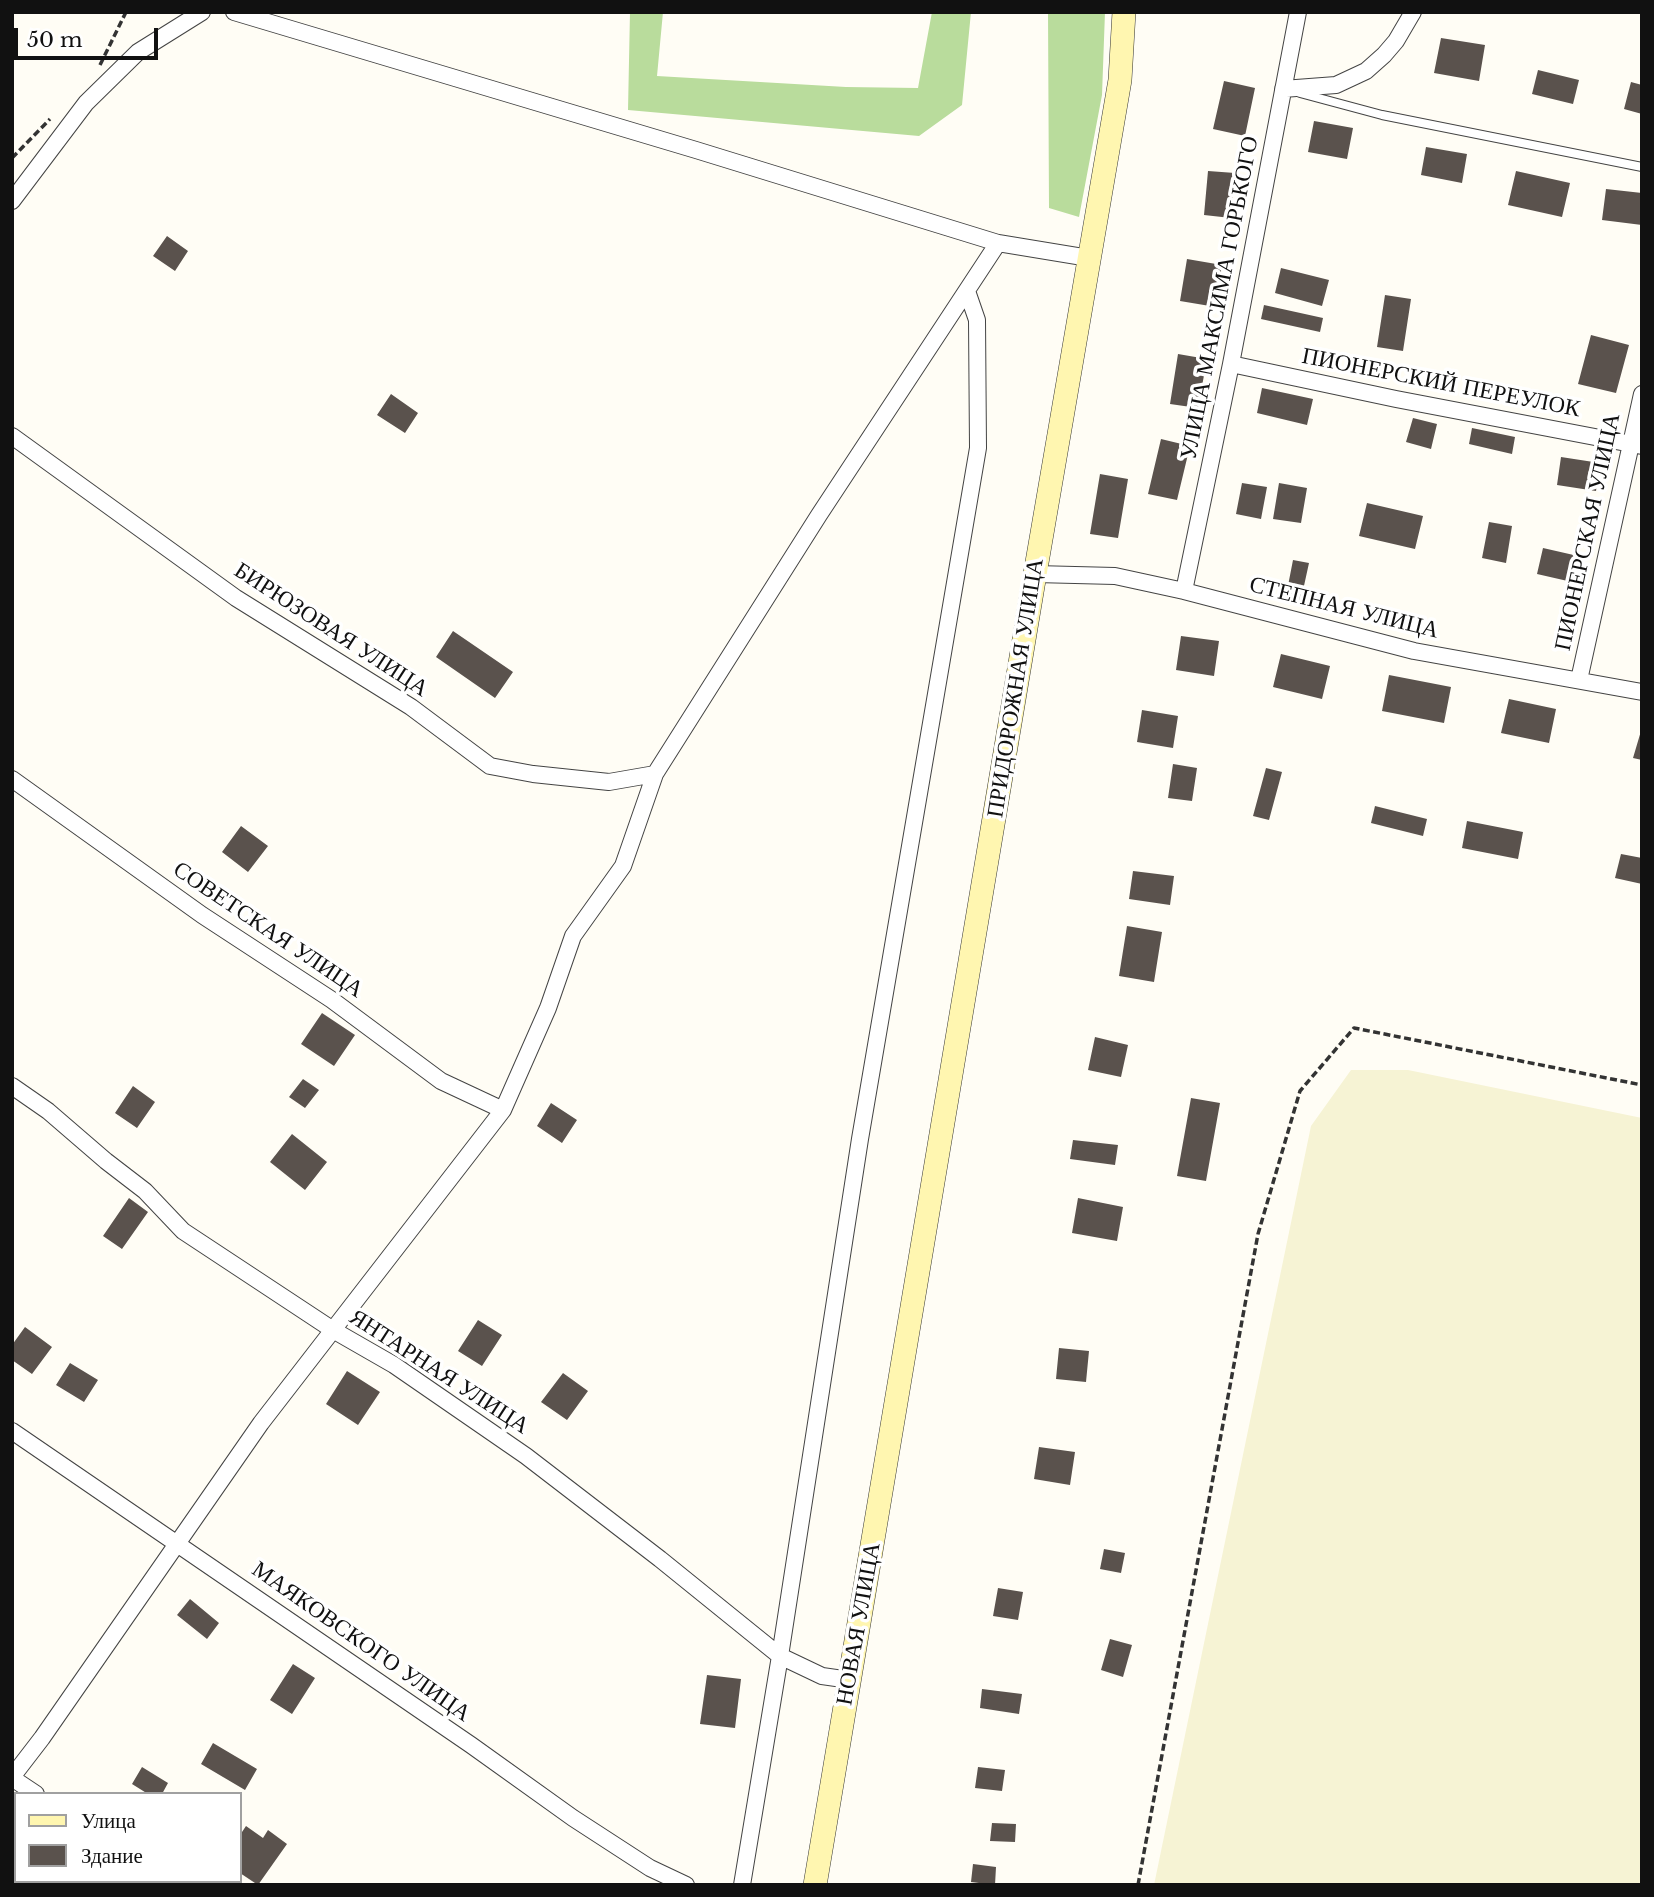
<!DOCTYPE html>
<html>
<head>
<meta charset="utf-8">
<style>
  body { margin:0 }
  #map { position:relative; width:1654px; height:1897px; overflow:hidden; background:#fffdf5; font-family:"Libre Baskerville",serif }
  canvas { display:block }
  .frame { position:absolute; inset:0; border:14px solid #111; pointer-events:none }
  .legend { position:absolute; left:14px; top:1792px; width:228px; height:91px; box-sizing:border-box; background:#fff; border:2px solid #a0a0a0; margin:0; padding:9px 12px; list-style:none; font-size:21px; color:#111 }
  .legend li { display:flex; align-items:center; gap:14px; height:35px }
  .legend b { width:35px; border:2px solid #a0a0a0 }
  .scale { position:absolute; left:14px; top:28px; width:144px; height:32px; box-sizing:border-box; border:4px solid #111; border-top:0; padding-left:9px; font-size:21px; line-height:24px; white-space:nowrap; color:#111; -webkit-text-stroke:5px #fff; paint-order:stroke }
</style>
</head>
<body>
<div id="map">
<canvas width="1654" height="1897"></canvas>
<div class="frame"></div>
<ul class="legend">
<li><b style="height:9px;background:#fff6b0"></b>Улица</li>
<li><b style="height:19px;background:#5a524d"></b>Здание</li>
</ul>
<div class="scale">50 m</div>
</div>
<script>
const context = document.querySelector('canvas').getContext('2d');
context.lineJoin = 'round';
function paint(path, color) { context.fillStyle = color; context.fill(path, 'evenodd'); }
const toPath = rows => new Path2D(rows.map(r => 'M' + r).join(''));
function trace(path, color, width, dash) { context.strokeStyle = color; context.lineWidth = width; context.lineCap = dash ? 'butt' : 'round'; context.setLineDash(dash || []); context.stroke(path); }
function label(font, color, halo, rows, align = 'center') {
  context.font = font + ' "Libre Baskerville",serif'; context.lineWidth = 7; context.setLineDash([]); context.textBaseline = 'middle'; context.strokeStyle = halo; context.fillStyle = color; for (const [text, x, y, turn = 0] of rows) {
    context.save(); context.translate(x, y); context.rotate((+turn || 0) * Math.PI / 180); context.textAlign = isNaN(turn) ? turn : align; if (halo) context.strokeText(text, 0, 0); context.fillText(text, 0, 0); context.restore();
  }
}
const farmland = toPath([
  [1351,1070,1408,1070,1642,1118,1642,1885,1154,1885,1311,1126]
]);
const forest = toPath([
  [630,12,663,12,657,76,846,87,918,88,932,12,971,12,962,105,919,136,628,110],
  [1048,12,1105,12,1102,95,1079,217,1049,208]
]);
const building = toPath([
  [1441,38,1485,45,1479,81,1434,73],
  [1538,70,1579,80,1573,104,1532,94],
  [1224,81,1255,88,1245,136,1213,129],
  [1631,82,1642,85,1642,114,1624,109],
  [1314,121,1353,128,1347,159,1308,152],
  [1426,147,1467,154,1462,183,1421,175],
  [1208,171,1235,173,1231,218,1204,215],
  [1516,171,1570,183,1562,217,1508,205],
  [1606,189,1642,193,1642,225,1602,220],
  [167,236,188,251,175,271,153,256],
  [1187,259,1222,265,1216,307,1180,301],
  [1281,268,1329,280,1322,306,1275,293],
  [1385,295,1411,299,1403,351,1377,347],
  [1264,305,1323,318,1320,332,1261,319],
  [1591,335,1629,345,1616,393,1578,384],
  [1178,354,1207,359,1198,408,1170,404],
  [1262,388,1313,399,1307,425,1257,413],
  [391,394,418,413,405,433,377,415],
  [1413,418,1437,424,1431,449,1406,442],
  [1472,428,1515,437,1512,454,1469,444],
  [1161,439,1190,446,1177,500,1148,494],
  [1561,457,1600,463,1596,491,1557,485],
  [1100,474,1128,479,1118,538,1090,534],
  [1242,483,1267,487,1261,519,1236,514],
  [1279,483,1307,488,1301,523,1273,519],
  [1367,503,1423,516,1415,549,1359,536],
  [1489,522,1512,526,1506,563,1482,558],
  [1543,548,1578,556,1572,582,1537,574],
  [1293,560,1309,563,1300,604,1285,601],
  [453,631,513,672,495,698,436,657],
  [1181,636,1219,641,1214,676,1176,670],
  [1281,654,1330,666,1322,699,1273,687],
  [1389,675,1451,687,1444,723,1382,711],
  [1509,699,1556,709,1549,743,1501,733],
  [1142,710,1178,716,1173,748,1137,742],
  [1641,731,1642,731,1642,760,1633,758],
  [1173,764,1197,768,1192,801,1168,798],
  [1266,768,1282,772,1269,820,1253,816],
  [1375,806,1427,819,1423,836,1371,823],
  [1467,821,1523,832,1518,859,1462,848],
  [241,826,268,846,248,872,222,852],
  [1621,854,1642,858,1642,884,1615,878],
  [1133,871,1174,876,1170,905,1129,899],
  [1127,926,1162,932,1154,982,1119,976],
  [322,1013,355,1035,334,1066,301,1044],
  [1095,1037,1128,1045,1121,1077,1088,1070],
  [303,1079,319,1090,305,1108,289,1097],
  [133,1086,155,1102,137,1128,115,1113],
  [1191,1098,1220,1103,1206,1181,1177,1176],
  [551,1103,577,1120,562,1143,537,1126],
  [292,1134,327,1162,305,1190,270,1162],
  [1073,1140,1118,1145,1115,1165,1070,1159],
  [129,1198,148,1212,122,1249,103,1236],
  [1078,1198,1123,1207,1117,1241,1072,1233],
  [478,1320,502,1335,482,1366,458,1351],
  [25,1327,52,1347,32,1374,12,1360,12,1345],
  [1059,1348,1089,1351,1086,1382,1056,1379],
  [70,1363,98,1380,84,1402,56,1385],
  [347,1371,380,1392,358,1425,326,1404],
  [563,1373,588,1391,567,1420,541,1402],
  [1039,1447,1075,1452,1070,1485,1034,1479],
  [1104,1549,1125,1553,1121,1573,1100,1569],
  [998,1588,1023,1592,1018,1620,993,1616],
  [190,1599,219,1623,207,1639,177,1615],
  [1110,1639,1132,1645,1123,1677,1101,1670],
  [293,1664,315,1678,292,1714,270,1700],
  [707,1675,741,1679,735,1728,700,1724],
  [982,1689,1022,1694,1019,1714,980,1708],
  [213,1743,257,1769,245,1790,201,1764],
  [142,1767,168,1783,162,1794,148,1794,132,1784],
  [978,1767,1005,1770,1002,1791,975,1788],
  [992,1823,1016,1824,1015,1842,990,1841],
  [246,1826,263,1838,268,1830,287,1844,258,1885,240,1873,240,1835],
  [973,1864,996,1867,995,1885,971,1882],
  [71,1881,116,1881,114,1885,68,1885]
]);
const path = toPath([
  [100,65,126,12],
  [12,158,50,119],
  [1138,1885,1258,1234,1300,1091,1354,1028,1642,1085]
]);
const lane = toPath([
  [1300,93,1382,115,1642,167]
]);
const street = toPath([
  [234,12,696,150,998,243,1089,258],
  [1283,89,1336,85,1366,71,1384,55,1396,41,1413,12],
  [12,201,86,103,138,52,202,12],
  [1231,364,1396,399,1642,446],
  [12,436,236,598,411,707,490,766,533,774,609,782,655,774],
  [1035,574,1115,576,1184,591,1414,651,1642,692],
  [1184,591,1231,364,1298,12],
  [1579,680,1642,394],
  [12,779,202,915,332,1000,441,1081,503,1110],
  [12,1086,48,1111,106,1161,145,1191,183,1231,333,1330,394,1365,526,1456,660,1559,780,1656,822,1676,850,1680],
  [12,1431,471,1745,573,1818,650,1868,686,1885],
  [12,1777,42,1738,261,1423,503,1110,548,1008,573,936,623,866,655,774,819,515,998,243],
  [12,1778,36,1794],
  [163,1881,168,1885],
  [742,1885,780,1656,860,1139,978,448,977,320,967,291]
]);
const secondary = toPath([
  [815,1885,1035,574,1120,80,1124,12]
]);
const streetNames = [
  ["УЛИЦА МАКСИМА ГОРЬКОГО",1220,298,-79],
  ["ПИОНЕРСКИЙ ПЕРЕУЛОК",1441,383,11],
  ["ПИОНЕРСКАЯ УЛИЦА",1588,532,-78],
  ["СТЕПНАЯ УЛИЦА",1344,608,14],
  ["БИРЮЗОВАЯ УЛИЦА",331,630,33],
  ["ПРИДОРОЖНАЯ УЛИЦА",1016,688,-81],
  ["СОВЕТСКАЯ УЛИЦА",268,930,34],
  ["ЯНТАРНАЯ УЛИЦА",439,1372,33],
  ["НОВАЯ УЛИЦА",859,1624,-80],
  ["МАЯКОВСКОГО УЛИЦА",361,1642,35]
];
paint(farmland, '#f6f3d4');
paint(forest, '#b9dc9c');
paint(building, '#5a524d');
trace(lane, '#444', 10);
trace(street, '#444', 18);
trace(secondary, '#333', 24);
trace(path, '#333', 3.5, [7, 3.5]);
trace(lane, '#fff', 8);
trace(street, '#fff', 16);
trace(secondary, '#fff6b0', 23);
label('23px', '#111', '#fff', streetNames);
</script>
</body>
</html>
